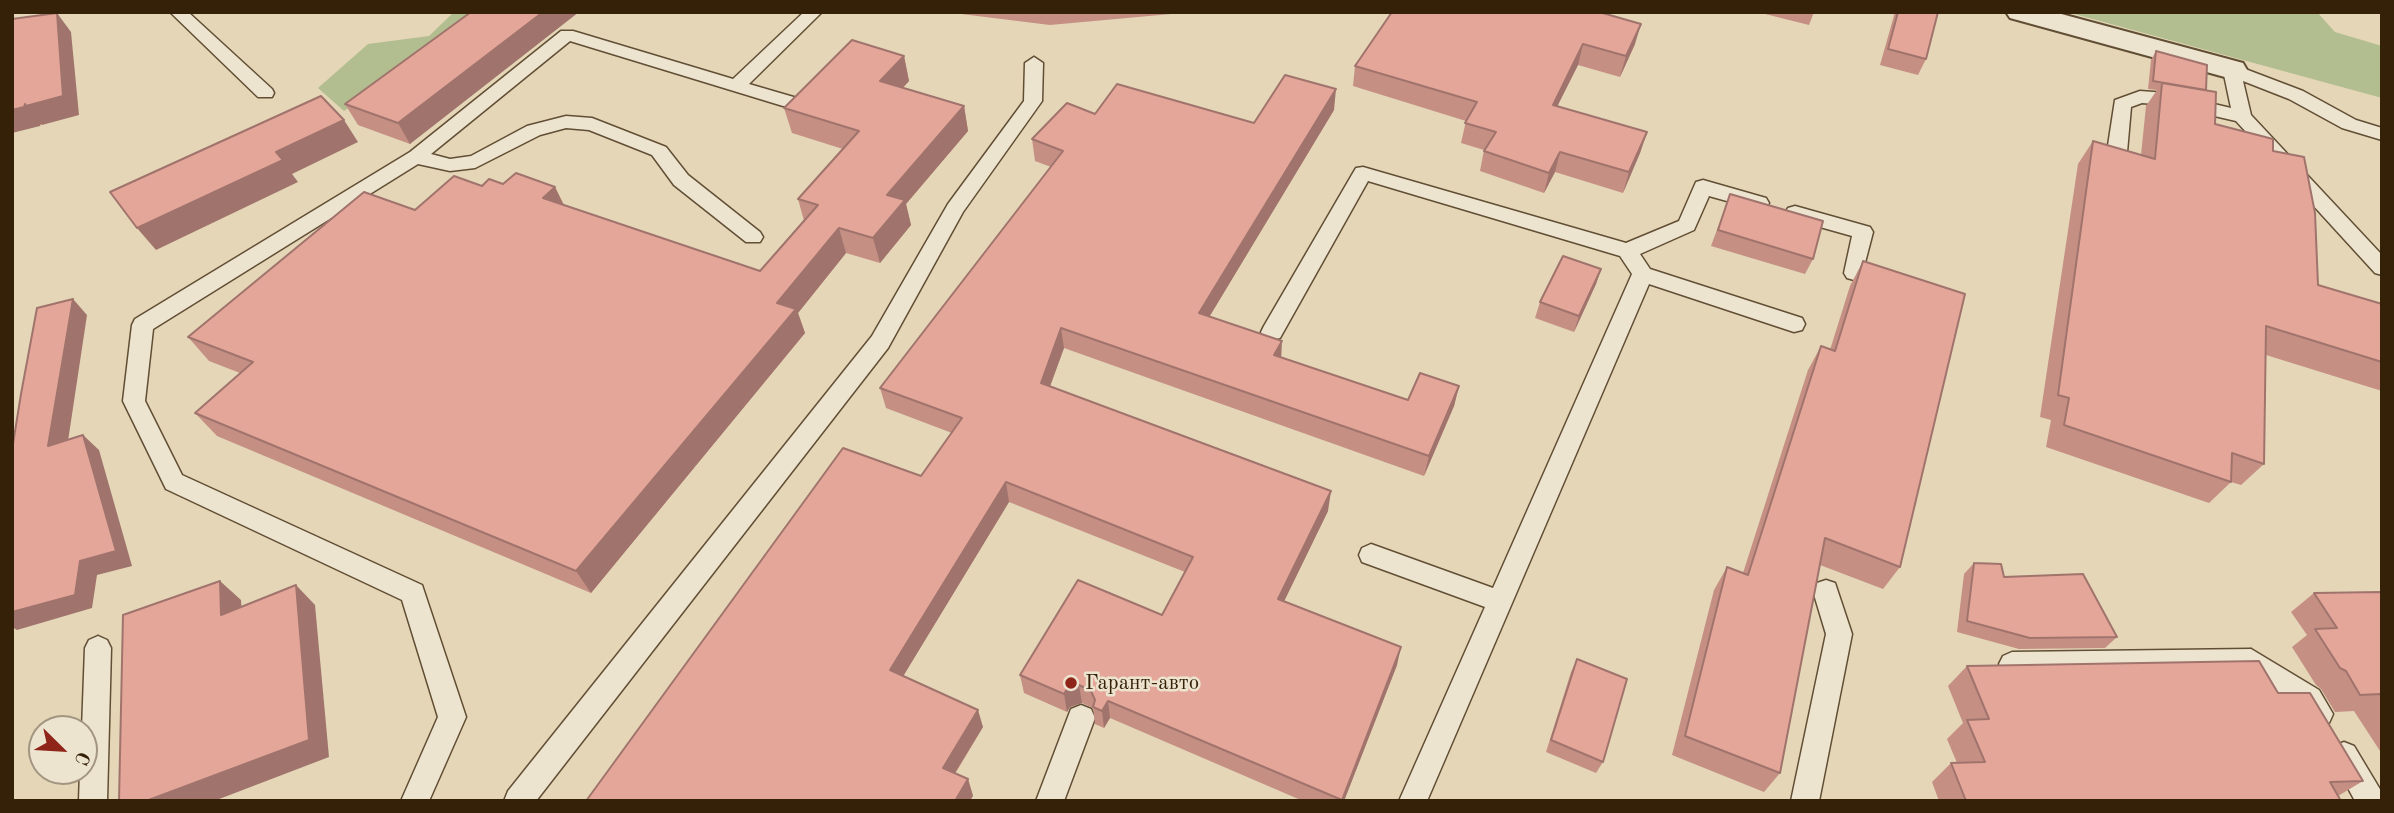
<!DOCTYPE html>
<html>
<head>
<meta charset="utf-8">
<style>
  body { margin:0 }
  #map { position:relative; width:2394px; height:813px; overflow:hidden; background:#e4d6b7; font-family:"Old Standard TT",serif }
  canvas { display:block }
  .frame { position:absolute; inset:0; border:14px solid #352008; pointer-events:none }
  .north { position:absolute; left:28px; top:715px; width:70px; height:70px; box-sizing:border-box; background:#ede4d0; border:2px solid #a39680; border-radius:50%; rotate:114deg; font-size:19px; font-weight:700; line-height:28px; text-align:center; color:#352008 }
  .north::after { content:''; display:block; margin:auto; width:24px; height:32px; background:#8f2418; clip-path:polygon(50% 0,100% 100%,50% 72%,0 100%) }
</style>
</head>
<body>
<div id="map">
<canvas width="2394" height="813"></canvas>
<div class="frame"></div>
<div class="north">С</div>
</div>
<script>
const context = document.querySelector('canvas').getContext('2d');
context.lineJoin = 'round';
function paint(path, color) { context.fillStyle = color; context.fill(path, 'evenodd'); }
const toPath = rows => new Path2D(rows.map(r => 'M' + r).join(''));
function trace(path, color, width, dash) { context.strokeStyle = color; context.lineWidth = width; context.lineCap = dash ? 'butt' : 'round'; context.setLineDash(dash || []); context.stroke(path); }
function label(font, color, halo, rows, align = 'center') {
  context.font = font + ' "Old Standard TT",serif'; context.lineWidth = 5; context.setLineDash([]); context.textBaseline = 'middle'; context.strokeStyle = halo; context.fillStyle = color; for (const [text, x, y, turn = 0] of rows) {
    context.save(); context.translate(x, y); context.rotate((+turn || 0) * Math.PI / 180); context.textAlign = isNaN(turn) ? turn : align; if (halo) context.strokeText(text, 0, 0); context.fillText(text, 0, 0); context.restore();
  }
}
const green = toPath([
  [454,12,489,12,344,111,318,88,368,44,429,36],
  [2067,12,2317,12,2335,32,2382,46,2382,98]
]);
const lane = toPath([
  [170,12,188,12,272,89,274,93,272,97,258,97,170,12],
  [804,12,822,12,749,84,797,98,799,102,797,106,783,106,570,41,431,154,450,159,471,156,527,126,566,116,592,118,666,147,688,175,760,232,763,237,760,242,746,242,674,185,652,155,589,130,566,128,540,135,475,168,450,171,418,164,153,329,145,401,182,475,422,585,466,717,429,801,401,801,438,717,402,600,166,489,123,401,132,325,135,319,410,152,561,31,573,31,733,79,804,12],
  [1034,57,1043,63,1042,101,963,212,888,348,536,801,504,801,508,791,872,336,948,204,1024,101,1025,63,1034,57],
  [2232,64,2303,91,2356,120,2382,128,2382,140,2342,128,2289,99,2243,81,2251,115,2382,255,2382,275,2375,273,2236,121,2167,105,2142,103,2131,107,2127,152,2124,156,2117,158,2110,156,2107,152,2115,100,2140,91,2167,93,2231,108,2223,70,2232,64],
  [1363,167,1626,243,1679,221,1696,182,1703,180,1766,198,1769,203,1766,208,1759,210,1709,196,1694,230,1640,254,1650,269,1802,318,1805,324,1802,330,1794,332,1649,284,1427,801,1399,801,1485,607,1362,562,1359,555,1362,548,1371,544,1493,588,1632,274,1620,256,1368,181,1280,338,1272,340,1264,338,1261,332,1264,326,1353,173,1356,168,1363,167],
  [1795,206,1870,227,1873,232,1861,278,1854,280,1847,278,1844,273,1852,236,1788,218,1785,213,1788,208,1795,206],
  [1826,580,1835,583,1852,634,1819,801,1791,801,1826,634,1813,591,1817,583,1826,580],
  [98,636,107,640,111,648,107,801,79,801,80,771,84,771,84,729,82,729,85,648,89,640,98,636],
  [2251,649,2319,690,2333,714,2329,723,2319,726,2309,723,2301,708,2247,673,2012,676,2003,672,1999,664,2003,656,2012,652,2251,649],
  [1081,705,1091,709,1095,718,1064,801,1036,801,1071,709,1081,705],
  [2344,742,2354,746,2381,791,2382,801,2355,801,2330,755,2334,746,2344,742]
]);
const street = toPath([
  [2006,12,2054,12,2243,63,2247,70,2243,77,2232,79,2010,18,2006,12]
]);
const wall = toPath([
  [471,12,410,144,358,125,345,104],
  [945,12,1193,12,1050,25],
  [1392,12,1635,44,1620,77,1578,65,1557,106,1647,132,1640,153,1623,193,1555,172,1544,193,1480,171,1484,150,1461,143,1466,121,1353,86,1355,66],
  [1757,12,1814,12,1809,25],
  [1895,12,1938,12,1926,59,1918,75,1880,65],
  [2156,51,2206,90,2215,124,2273,151,2318,285,2382,304,2382,391,2266,355,2264,464,2241,485,2231,482,2209,503,2046,447,2051,420,2040,417,2078,164,2093,141,2141,155,2146,106,2157,90,2148,89,2151,60],
  [904,56,909,81,903,88,964,106,968,131,906,204,911,225,880,263,846,253,798,313,805,333,591,593,217,436,195,413,240,373,209,361,188,337,415,210,482,186,503,184,555,187,564,205,760,271,804,221,798,199,843,149,792,133,784,108],
  [1334,110,1209,317,1281,358,1408,400,1459,386,1454,406,1424,476,1064,348,1050,386,1328,511,1284,601,1397,665,1344,801,1303,801,1110,718,1104,728,1095,724,1093,708,1082,703,1070,707,1067,712,1024,693,1020,675,1162,615,1185,572,1009,502,903,676,983,727,955,774,968,779,973,796,586,801,921,476,952,433,886,408,880,388,1051,167,1035,161,1032,139,1095,114,1254,123],
  [1730,194,1813,259,1805,274,1711,246],
  [1863,261,1900,567,1883,589,1820,565,1780,773,1764,792,1672,755,1714,590,1727,567,1743,573,1808,370,1821,346,1830,350,1850,286],
  [1601,269,1596,284,1574,332,1535,318,1540,302],
  [1974,563,2004,577,2117,637,2105,648,2019,649,1957,632,1964,574],
  [2382,592,2382,754,2354,711,2335,712,2321,689,2316,685,2292,647,2307,635,2291,612,2314,593],
  [1577,659,1603,762,1596,773,1546,752,1571,672],
  [1967,666,2278,693,2363,781,2338,796,2341,801,1939,801,1932,782,1951,763,1957,763,1947,739,1963,723,1948,686]
]);
const shadedWall = toPath([
  [543,12,579,12,410,144,398,123],
  [57,13,71,32,79,115,42,125,41,124,40,126,12,133,12,110],
  [1641,24,1635,44,1620,77,1626,56],
  [1583,44,1578,65,1548,125,1553,105],
  [904,56,909,81,885,106,880,81],
  [1336,89,1334,110,1199,334,1199,313],
  [964,106,968,131,906,204,911,225,880,263,873,238,887,195],
  [344,120,358,142,292,174,298,182,156,250,137,228,276,152],
  [1647,132,1640,153,1623,193,1629,172],
  [1560,152,1555,172,1544,193,1549,173],
  [555,187,567,212,543,198],
  [839,228,846,253,798,313,805,333,591,593,576,571,777,303],
  [1601,269,1596,284,1574,332,1579,316],
  [73,299,87,315,65,461,48,446],
  [1061,328,1064,348,1044,403,1041,383],
  [1282,341,1281,362,1274,355],
  [1459,386,1454,406,1424,476,1429,456],
  [83,435,99,450,132,566,97,575,92,608,17,630,12,627,12,612],
  [1006,482,1009,502,896,688,890,670],
  [1331,491,1328,511,1276,618,1278,599],
  [220,581,241,600,243,634,221,615],
  [296,585,315,605,329,757,214,801,146,801],
  [1401,647,1397,665,1344,801,1341,801],
  [1079,685,1082,703,1070,707,1067,712,1064,694,1067,689],
  [1108,701,1110,718,1104,728,1102,711],
  [978,710,983,727,948,784,943,768],
  [968,779,973,796,970,801,955,801]
]);
const building = toPath([
  [471,12,543,12,398,123,345,104,471,12],
  [1392,12,1599,12,1641,24,1626,56,1583,44,1553,105,1647,132,1629,172,1560,152,1549,173,1484,151,1496,132,1465,123,1477,102,1355,66,1392,12],
  [1898,12,1938,12,1926,59,1888,49,1898,12],
  [57,13,63,96,26,106,25,104,24,107,12,110,12,19,57,13],
  [852,40,904,56,880,81,964,106,887,195,905,200,873,238,839,228,777,303,796,309,576,571,195,413,253,362,188,337,364,192,415,210,454,176,482,186,489,179,503,184,516,173,555,187,543,198,760,271,818,205,798,199,859,131,784,108,852,40],
  [2156,51,2207,65,2206,90,2153,81,2156,51],
  [1285,75,1336,89,1199,313,1282,341,1274,355,1408,400,1420,373,1459,386,1429,456,1061,328,1041,383,1331,491,1278,599,1401,647,1342,800,1108,701,1102,711,1093,707,1095,700,1091,691,1079,685,1067,689,1064,694,1020,675,1078,580,1162,615,1193,557,1006,482,890,670,978,710,943,768,968,779,955,801,586,801,843,448,921,476,962,418,880,388,1063,151,1032,139,1067,103,1095,114,1117,84,1254,123,1285,75],
  [2162,83,2216,92,2215,124,2273,139,2273,151,2304,157,2315,213,2318,285,2382,304,2382,362,2266,326,2264,464,2232,453,2231,482,2064,425,2069,398,2058,395,2093,141,2155,159,2162,83],
  [321,96,344,120,276,152,283,160,137,228,110,192,321,96],
  [1730,194,1823,221,1813,259,1718,230,1730,194],
  [1563,256,1601,269,1579,316,1540,302,1563,256],
  [1863,261,1965,294,1900,567,1825,538,1780,773,1685,736,1727,567,1748,575,1821,346,1835,351,1863,261],
  [73,299,48,446,83,435,116,551,80,561,75,595,12,612,12,450,21,394,37,308,73,299],
  [1974,563,2001,564,2004,577,2083,574,2117,637,2030,638,1967,621,1974,563],
  [220,581,221,615,296,585,309,740,146,801,119,801,123,615,220,581],
  [2382,592,2382,697,2380,694,2360,695,2346,671,2340,668,2315,629,2337,628,2314,593,2382,592],
  [1577,659,1627,679,1603,762,1551,740,1577,659],
  [2259,661,2278,693,2310,693,2363,781,2330,782,2341,801,1966,801,1951,763,1985,762,1967,720,1989,719,1967,666,2259,661]
]);
const markers = [
  [1071,683,7,"#8f2418"]
];
const poiNames = [
  ["Гарант-авто",1085,683]
];
paint(green, '#b2be8f');
trace(lane, '#614e34', 3);
trace(street, '#614e34', 4);
paint(lane, '#ede4d0');
paint(street, '#ede4d0');
paint(wall, '#c58f84');
paint(shadedWall, '#a0746c');
paint(building, '#e5a69a');
trace(building, '#a0746c', 2);
for (const [x, y, r, color] of markers) { const dot = new Path2D(); dot.arc(x, y, r, 0, 2 * Math.PI); context.fillStyle = color; context.fill(dot); trace(dot, '#ede4d0', 2.5); }
label('21px', '#352008', '#ede4d0', poiNames, 'left');
</script>
</body>
</html>
